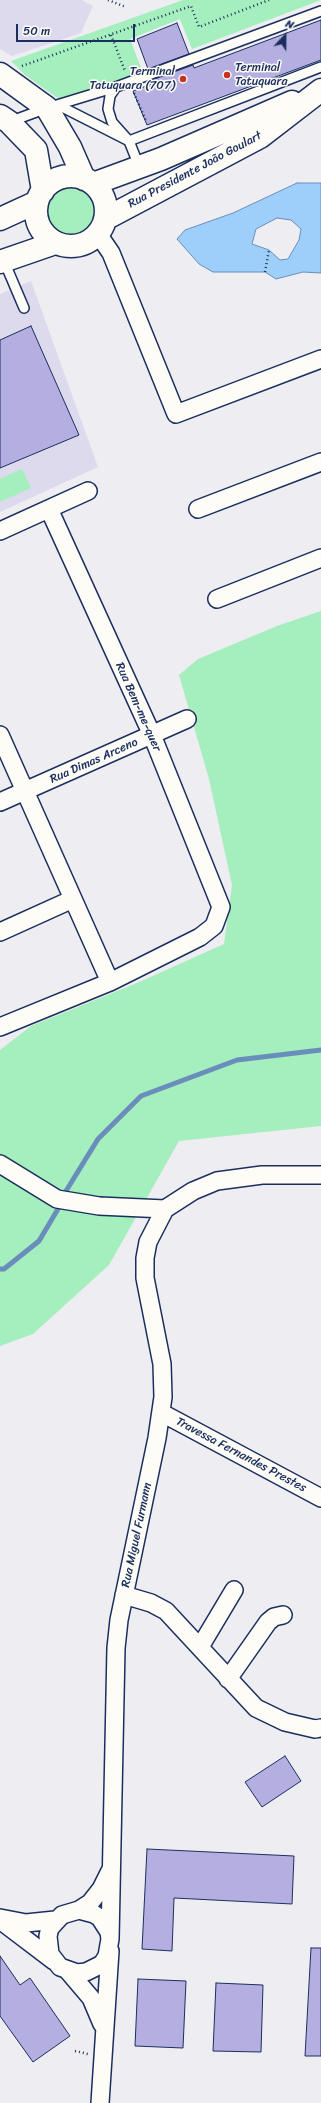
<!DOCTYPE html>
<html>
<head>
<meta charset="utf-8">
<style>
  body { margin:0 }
  #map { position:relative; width:321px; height:2103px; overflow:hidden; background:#eeedf2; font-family:Sriracha,sans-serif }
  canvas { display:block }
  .north { position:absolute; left:265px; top:16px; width:40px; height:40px; -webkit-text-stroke:3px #fdfcf7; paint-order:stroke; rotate:22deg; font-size:11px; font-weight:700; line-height:16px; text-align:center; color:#1b2f5e }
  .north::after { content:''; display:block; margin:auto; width:14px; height:18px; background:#1b2f5e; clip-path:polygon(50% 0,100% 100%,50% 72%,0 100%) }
  .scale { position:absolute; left:16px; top:24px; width:119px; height:18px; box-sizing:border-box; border:2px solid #1b2f5e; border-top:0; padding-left:5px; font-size:12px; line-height:14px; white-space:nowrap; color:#1b2f5e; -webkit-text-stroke:3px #fdfcf7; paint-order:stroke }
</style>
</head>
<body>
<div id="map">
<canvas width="321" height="2103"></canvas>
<div class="north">N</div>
<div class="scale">50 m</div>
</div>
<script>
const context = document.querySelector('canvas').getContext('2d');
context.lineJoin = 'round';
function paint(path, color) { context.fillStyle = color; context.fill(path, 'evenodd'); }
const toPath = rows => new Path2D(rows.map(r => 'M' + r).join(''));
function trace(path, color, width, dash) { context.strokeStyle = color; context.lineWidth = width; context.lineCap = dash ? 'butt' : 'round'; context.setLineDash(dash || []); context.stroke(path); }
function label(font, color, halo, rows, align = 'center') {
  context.font = font + ' Sriracha,sans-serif'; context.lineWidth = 3; context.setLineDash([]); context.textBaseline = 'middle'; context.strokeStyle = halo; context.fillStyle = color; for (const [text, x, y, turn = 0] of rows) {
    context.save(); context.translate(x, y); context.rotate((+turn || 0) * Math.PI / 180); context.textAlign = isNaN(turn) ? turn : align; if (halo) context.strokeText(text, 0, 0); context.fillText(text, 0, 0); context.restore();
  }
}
const built = toPath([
  [0,0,82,0,93,6,81,33,12,56,0,49],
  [31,281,98,467,0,512,0,294]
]);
const green = toPath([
  [183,0,321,0,192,49,180,19,130,39,143,73,59,99,25,75,11,61],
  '48 211a23 23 0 1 1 46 0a23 23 0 1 1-46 0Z',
  [22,469,31,488,0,502,0,479],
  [321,611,321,1126,179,1141,109,1265,33,1334,0,1346,0,1050,31,1026,137,983,224,944,232,885,209,779,179,675,198,659,277,626]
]);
const water = toPath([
  [297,183,321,183,321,273,303,272,276,279,265,272,213,272,199,264,177,239,185,230,233,213,297,183],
  [277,218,291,220,301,229,299,240,288,259,280,260,269,250,252,244,256,229,277,218]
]);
const stream = toPath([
  [66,1191,98,1139,141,1096,237,1060,321,1050],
  [0,1269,4,1269,39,1241,58,1209]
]);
const building = toPath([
  [321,20,321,60,147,125,133,91,154,83,152,80,193,65,194,68,321,20],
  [177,23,189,54,148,69,137,39,177,23],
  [31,326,79,435,0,468,0,340,31,326],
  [285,1756,301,1781,262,1807,245,1782,285,1756],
  [147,1849,294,1856,292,1904,174,1898,172,1951,142,1949,147,1849],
  [311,1948,321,1948,321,2056,305,2056,311,1948],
  [0,1956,20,1985,30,1978,70,2036,33,2062,0,2016,0,1956],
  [138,1979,186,1981,183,2048,135,2046,138,1979],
  [216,1983,263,1985,261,2052,213,2051,216,1983]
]);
const path = toPath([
  [108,0,126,7],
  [111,35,125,71],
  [22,66,191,6,199,27,269,0],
  [134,93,146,121],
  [265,272,269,250],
  [75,2051,88,2054]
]);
const lane = toPath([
  [116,87,110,96,108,109,112,122,129,141,139,166],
  [58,105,129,141,321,67],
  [9,122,47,108,116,87,321,11],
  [4,261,24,308]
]);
const street = toPath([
  [98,234,111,253,176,414,321,359],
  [198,509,321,462],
  [0,531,88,491],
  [217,599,321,558],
  [0,735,110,982],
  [0,802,187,719],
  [0,932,73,899],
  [0,1027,110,982,200,937,214,926,221,907,152,735,49,509],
  [0,1164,57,1199,99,1206,165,1209,193,1191,217,1181,262,1175,321,1175],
  [162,1413,321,1498],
  [124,1595,151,1603,166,1611,256,1708,285,1722,315,1729,321,1728],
  [200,1647,234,1590],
  [228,1679,268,1622,274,1617,283,1615],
  [79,1910,94,1914,100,1918,109,1932,110,1939,107,1956,102,1964,86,1972,77,1973,60,1967,50,1954,48,1936,50,1928,62,1915,79,1910,90,1903,101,1889,110,1871],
  [0,1918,26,1923,55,1920],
  [0,1920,54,1961],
  [110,1939,116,1648,119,1620,157,1438,163,1397,162,1364,145,1278,145,1258,148,1242,165,1209],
  [68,1971,91,1998,102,2024],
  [100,2103,110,1951]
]);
const secondary = toPath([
  [0,74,47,108,70,147,84,179],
  [0,116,9,122,36,150,43,191],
  '36 211a35 35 0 1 1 70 0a35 35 0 1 1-70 0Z',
  [93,184,161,159,292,102],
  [0,219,37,202],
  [105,219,260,137,321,90],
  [0,262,55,243]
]);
const markers = [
  [227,75,4,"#c8321e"],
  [183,79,4,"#c8321e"]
];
const poiNames = [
  ["Terminal",235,68],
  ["Tatuquara",235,82],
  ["Terminal",175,72,"right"],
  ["Tatuquara (707)",175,86,"right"]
];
const streetNames = [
  ["Rua Presidente João Goulart",195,170,-28],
  ["Rua Bem-me-quer",138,707,66],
  ["Rua Dimas Arceno",94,761,-24],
  ["Travessa Fernandes Prestes",241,1455,28],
  ["Rua Miguel Furmann",137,1535,-78]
];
paint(built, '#dddaed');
paint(green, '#a5eebd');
paint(water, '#9ecefa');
trace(water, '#6a8ebc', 1);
trace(stream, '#6a8ebc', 5);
paint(building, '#b4afe0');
trace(building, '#1b2f5e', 1);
trace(lane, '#1b2f5e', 12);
trace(street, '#1b2f5e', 20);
trace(secondary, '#1b2f5e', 25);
trace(path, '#1b2f5e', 2.5, [1, 3]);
trace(lane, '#fdfcf7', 9);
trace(street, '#fdfcf7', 17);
trace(secondary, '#fdfcf7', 22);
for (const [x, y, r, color] of markers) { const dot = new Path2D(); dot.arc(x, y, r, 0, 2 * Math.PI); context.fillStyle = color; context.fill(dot); trace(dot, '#fdfcf7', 1.5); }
label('12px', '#1b2f5e', '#fdfcf7', poiNames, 'left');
label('12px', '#1b2f5e', '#fdfcf7', streetNames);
</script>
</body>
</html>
